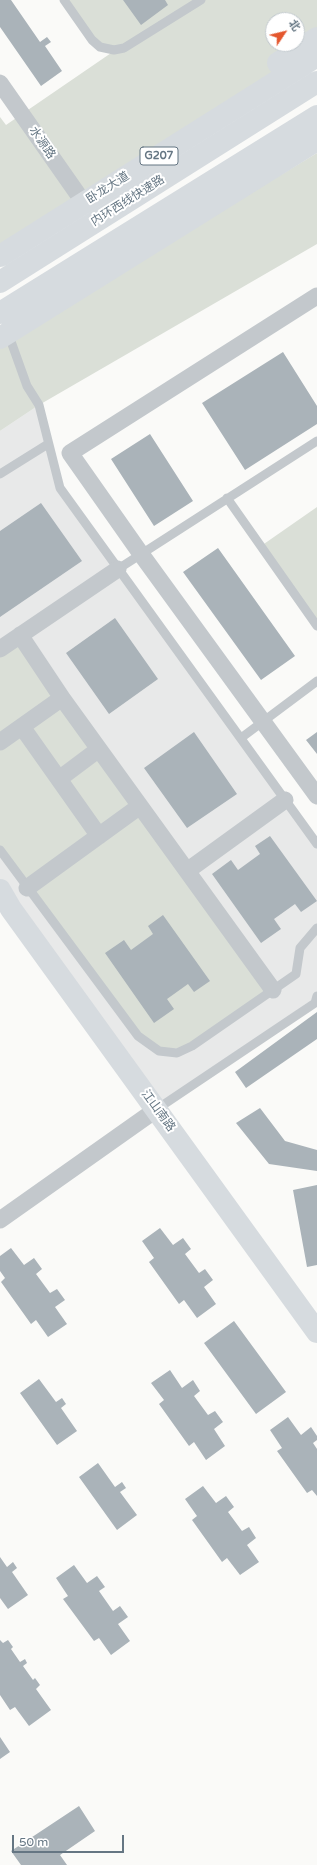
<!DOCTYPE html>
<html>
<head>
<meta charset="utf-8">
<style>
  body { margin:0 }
  #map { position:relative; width:317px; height:1865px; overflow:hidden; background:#fafaf8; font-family:"Varela Round","Noto Sans SC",sans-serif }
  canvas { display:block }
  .north { position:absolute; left:265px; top:12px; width:40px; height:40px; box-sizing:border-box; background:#fff; border:1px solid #c1c8cd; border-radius:50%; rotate:55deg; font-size:11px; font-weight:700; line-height:16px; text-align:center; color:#657683 }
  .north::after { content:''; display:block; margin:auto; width:14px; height:18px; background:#e4572e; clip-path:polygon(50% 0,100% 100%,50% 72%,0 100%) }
  .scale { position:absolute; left:12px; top:1835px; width:112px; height:18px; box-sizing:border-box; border:2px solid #657683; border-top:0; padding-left:5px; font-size:12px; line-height:14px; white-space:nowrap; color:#657683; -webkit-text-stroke:3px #fff; paint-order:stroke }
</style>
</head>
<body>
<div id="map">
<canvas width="317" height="1865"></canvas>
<div class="north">北</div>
<div class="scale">50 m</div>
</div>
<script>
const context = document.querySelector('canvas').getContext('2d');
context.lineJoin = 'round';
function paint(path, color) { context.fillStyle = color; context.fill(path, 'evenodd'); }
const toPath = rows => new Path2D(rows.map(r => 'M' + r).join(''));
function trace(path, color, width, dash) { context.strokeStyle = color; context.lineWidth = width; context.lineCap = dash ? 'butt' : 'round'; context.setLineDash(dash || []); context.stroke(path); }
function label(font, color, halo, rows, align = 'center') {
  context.font = font + ' "Varela Round","Noto Sans SC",sans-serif'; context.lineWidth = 4; context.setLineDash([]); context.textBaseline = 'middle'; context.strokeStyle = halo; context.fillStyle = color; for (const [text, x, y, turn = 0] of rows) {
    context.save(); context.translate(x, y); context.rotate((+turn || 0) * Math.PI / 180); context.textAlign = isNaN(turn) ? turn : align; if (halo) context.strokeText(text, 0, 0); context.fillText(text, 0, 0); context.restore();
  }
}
const built = toPath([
  [39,405,60,488,317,844,317,996,157,1109,0,890,0,431]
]);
const green = toPath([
  [64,0,317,0,317,56,0,256,0,117,6,125,114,51,100,47],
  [273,20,297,20,297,44,273,44],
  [317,153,317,244,39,405,0,431,0,345],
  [317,507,317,626,261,546],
  [20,635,273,990,192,1046,159,1051,138,1036,0,850,0,649]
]);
const building = toPath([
  [0,0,11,0,40,42,47,37,51,42,45,46,62,71,41,86,0,27],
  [123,0,165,0,168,5,141,25],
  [283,352,317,406,317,424,245,470,202,403],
  [150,434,193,501,154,526,111,459],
  [41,503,82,561,0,617,0,531],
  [218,548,295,656,261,680,183,572],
  [115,618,158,679,109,714,66,653],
  [194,732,237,794,187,828,144,768],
  [317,732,317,754,306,740],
  [270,836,317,901,301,912,295,904,274,919,281,929,261,943,212,874,231,860,238,870,260,854,255,846],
  [163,915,210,981,194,992,188,984,167,999,174,1009,154,1023,105,953,124,940,131,950,153,934,148,926],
  [317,1012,317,1039,246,1088,235,1072],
  [260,1108,285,1141,317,1150,317,1171,269,1164,236,1123],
  [317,1185,317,1265,307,1267,293,1190],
  [160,1228,173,1245,183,1238,191,1249,185,1254,199,1273,205,1269,213,1280,204,1287,216,1304,197,1318,184,1300,179,1304,149,1262,154,1258,142,1241],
  [11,1248,24,1265,34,1258,42,1269,36,1274,50,1293,57,1289,65,1300,55,1307,67,1324,48,1337,36,1320,31,1324,1,1282,5,1278,0,1271,0,1256],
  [234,1321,286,1392,256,1414,204,1343],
  [170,1370,182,1388,193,1380,200,1391,194,1396,208,1415,215,1411,223,1422,214,1429,225,1446,206,1460,194,1442,189,1446,159,1404,164,1400,151,1383],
  [39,1379,56,1402,62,1398,66,1404,61,1408,77,1431,57,1445,20,1393],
  [288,1417,301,1435,311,1427,317,1436,317,1440,313,1443,317,1449,317,1496,312,1490,307,1493,277,1451,282,1448,270,1430],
  [98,1463,115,1487,122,1482,126,1488,120,1492,137,1515,117,1530,79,1477],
  [203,1486,216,1503,226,1496,234,1507,228,1512,242,1531,249,1527,256,1538,247,1545,259,1562,240,1575,227,1558,222,1562,192,1520,197,1516,185,1499],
  [0,1557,7,1567,13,1562,17,1568,12,1572,28,1595,8,1609,0,1598],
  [74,1565,87,1583,97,1576,105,1587,99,1591,113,1611,120,1606,128,1617,118,1624,130,1641,111,1655,99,1638,94,1641,63,1599,68,1596,56,1578],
  [0,1640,3,1643,8,1640,13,1647,11,1649,20,1662,25,1659,27,1663,23,1666,33,1680,35,1678,40,1685,36,1689,51,1710,29,1726,15,1707,10,1710,0,1695],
  [0,1737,10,1752,0,1759],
  [79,1806,95,1831,60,1855,67,1865,21,1865,11,1851]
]);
const lane = toPath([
  [64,0,92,40,100,47,114,50,124,48,201,0],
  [8,333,27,386,39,405,60,488,317,844],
  [0,474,48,444],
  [227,498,317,626],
  [118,569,317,441],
  [241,738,317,681],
  [0,850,138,1036,159,1051,177,1053,192,1046,296,974,300,948,317,928],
  [157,1109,315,1003,317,996]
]);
const street = toPath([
  [0,83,84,203],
  [317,296,70,453,141,554,317,796],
  [20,635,62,698,273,990],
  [0,649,118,569],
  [22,727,99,836],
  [0,742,62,698],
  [59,779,99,749],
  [187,871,285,800],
  [27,888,140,806],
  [0,1220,157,1109]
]);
const secondary = toPath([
  [0,890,11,909,317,1332]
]);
const highway = toPath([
  [278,63,317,38],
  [0,256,317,56],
  [0,282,317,82],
  [0,313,317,116],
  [0,338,317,140]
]);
const shields = [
  [159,156,38]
];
const shieldNames = [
  ["G207",159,156]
];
const streetNames = [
  ["水源路",42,143,55],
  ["卧龙大道",108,188,-32],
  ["内环西线快速路",128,201,-32],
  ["江山南路",158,1111,54]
];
paint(built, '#e8e9e9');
paint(green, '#dadfd7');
paint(building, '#aab3b9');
trace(lane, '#c3c8cc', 9);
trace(street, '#c3c8cc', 17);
trace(secondary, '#d6dbdf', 22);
trace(highway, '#d6dbdf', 22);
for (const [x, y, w] of shields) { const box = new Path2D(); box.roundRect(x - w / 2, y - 9, w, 18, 3); context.fillStyle = '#fff'; context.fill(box); trace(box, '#657683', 1); }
label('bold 11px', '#657683', null, shieldNames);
label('12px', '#657683', '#fff', streetNames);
</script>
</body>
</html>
